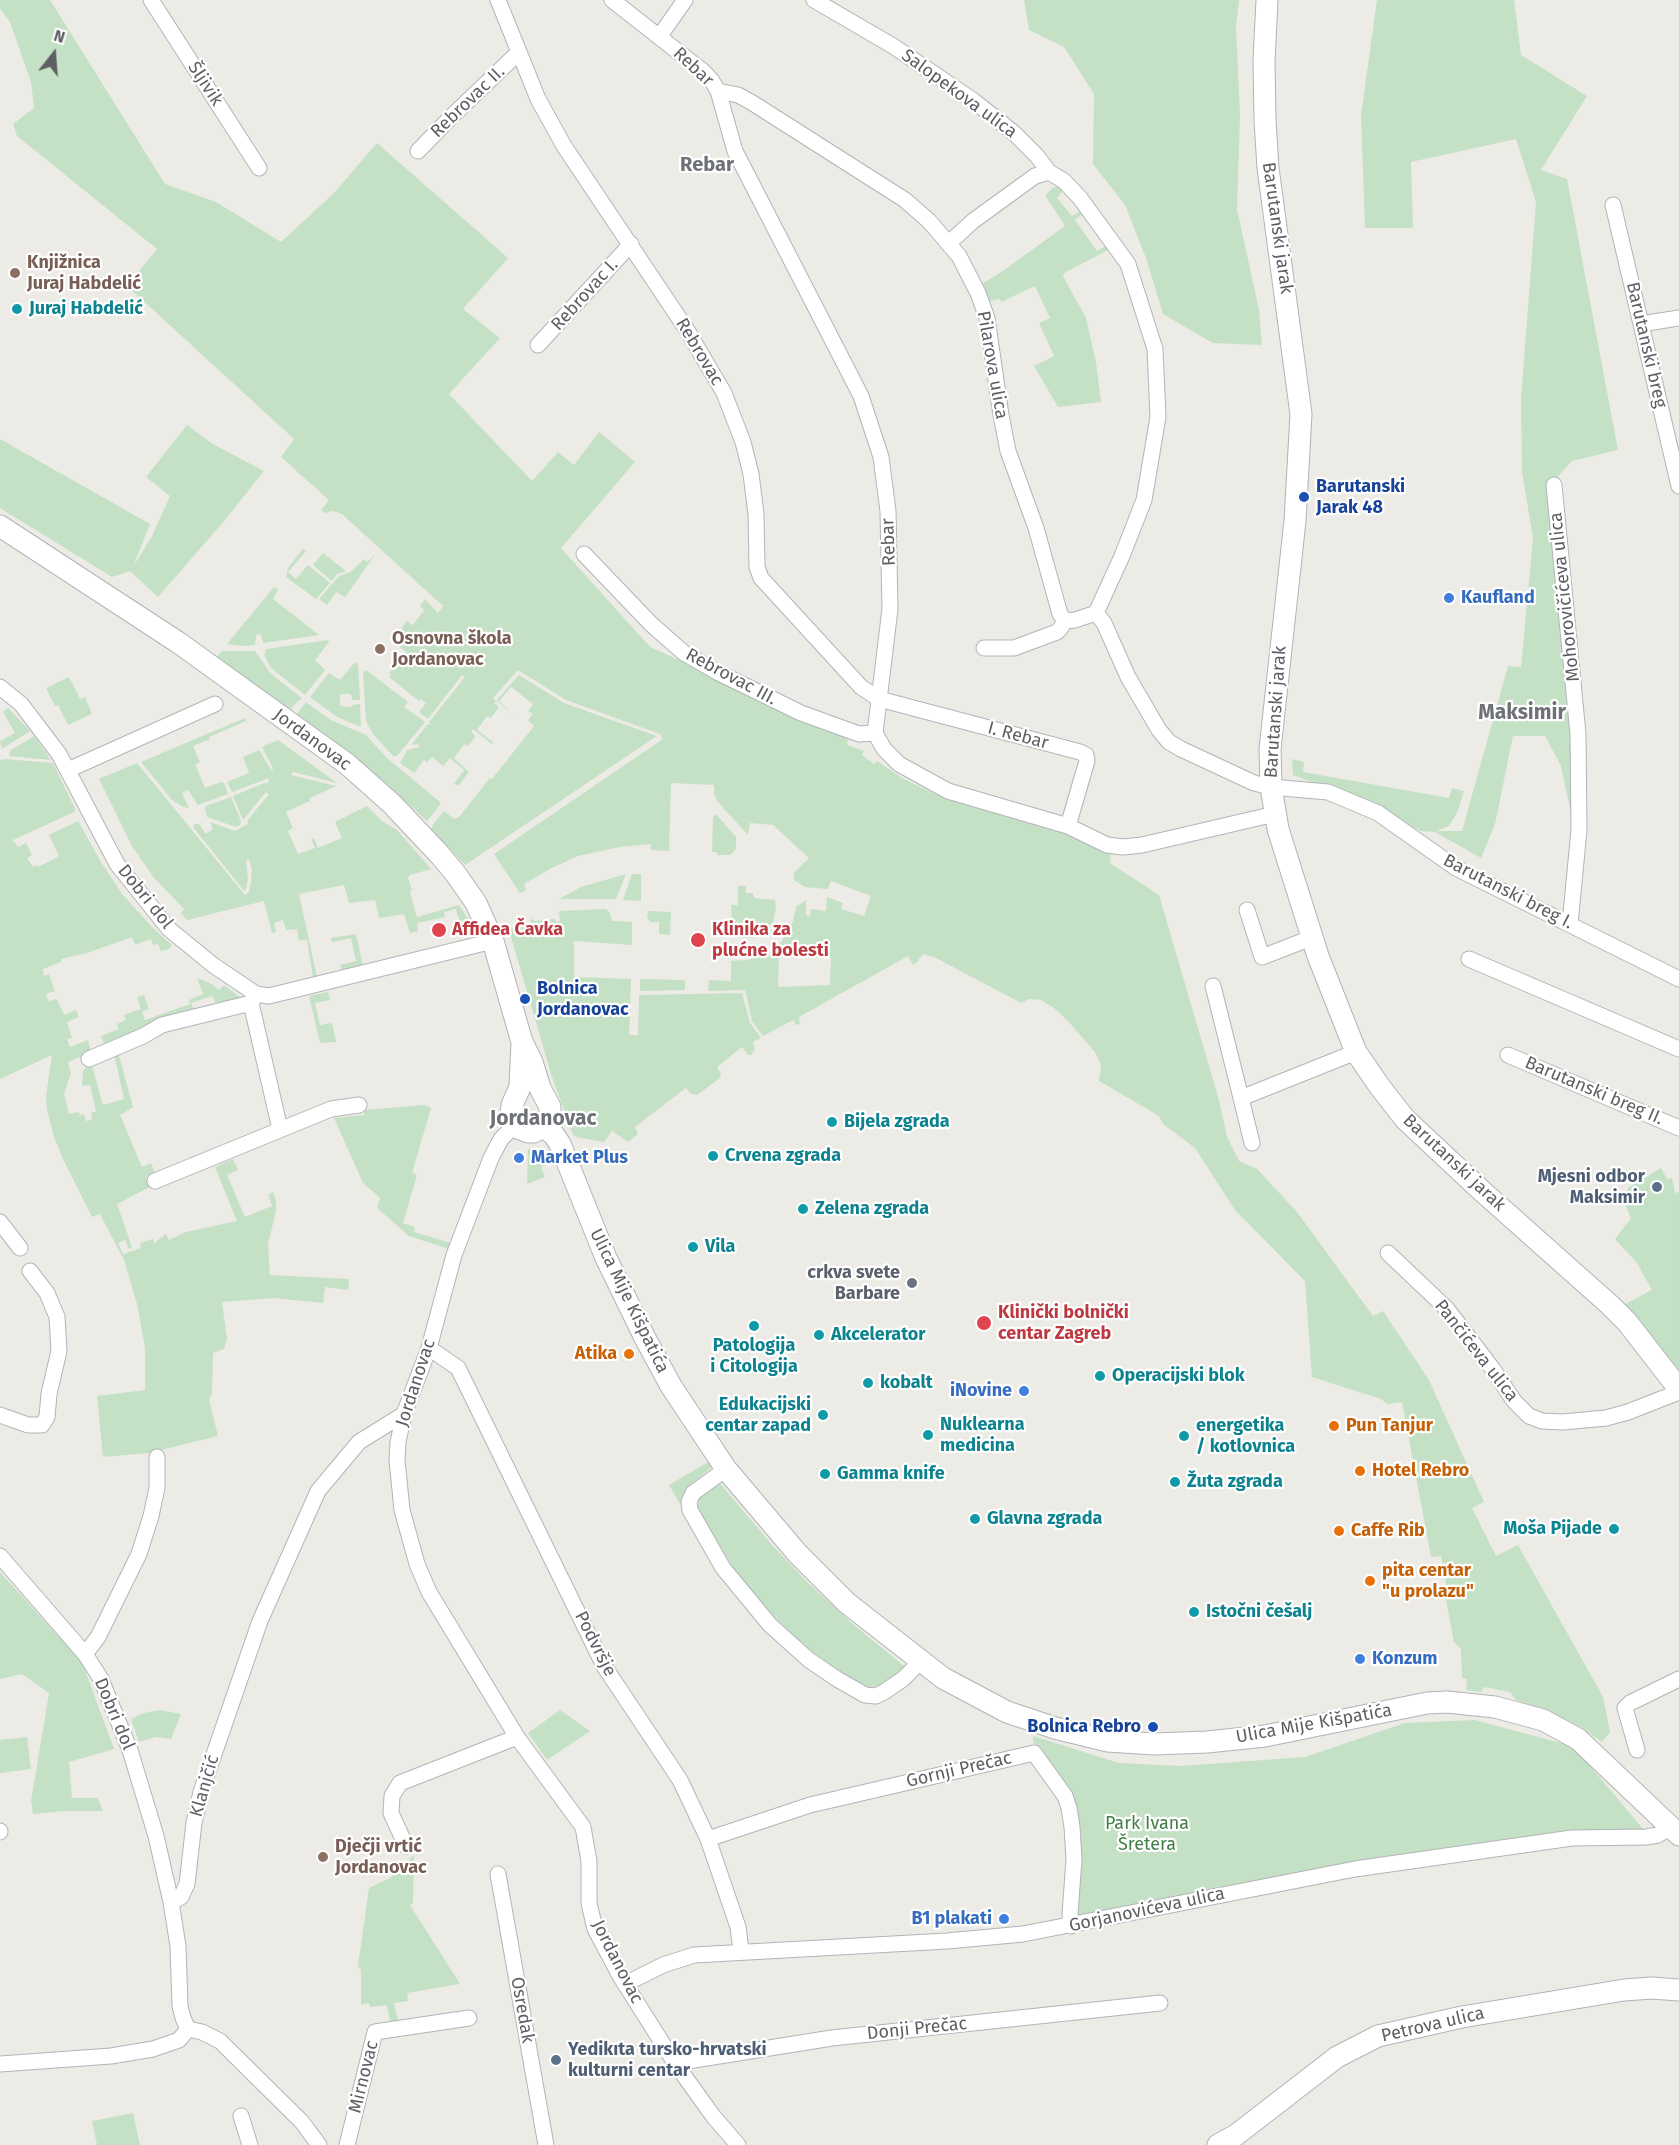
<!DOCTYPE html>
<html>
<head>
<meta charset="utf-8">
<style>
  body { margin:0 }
  #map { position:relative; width:1679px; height:2145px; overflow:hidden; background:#edebe5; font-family:"Fira Sans",sans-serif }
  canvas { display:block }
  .north { position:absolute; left:24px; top:24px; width:60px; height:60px; -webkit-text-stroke:4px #fff; paint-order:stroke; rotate:17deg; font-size:16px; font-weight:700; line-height:24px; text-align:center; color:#5d5f63 }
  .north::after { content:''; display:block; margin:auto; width:21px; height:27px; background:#5d5f63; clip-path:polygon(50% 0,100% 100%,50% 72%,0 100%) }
</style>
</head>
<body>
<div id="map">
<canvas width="1679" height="2145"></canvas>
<div class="north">N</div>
</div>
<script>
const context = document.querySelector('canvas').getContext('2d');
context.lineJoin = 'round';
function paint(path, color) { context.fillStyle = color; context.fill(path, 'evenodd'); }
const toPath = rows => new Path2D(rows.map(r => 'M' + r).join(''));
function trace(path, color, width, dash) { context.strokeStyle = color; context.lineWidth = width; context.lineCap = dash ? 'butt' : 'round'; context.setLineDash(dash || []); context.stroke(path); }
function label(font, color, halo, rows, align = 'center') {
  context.font = font + ' "Fira Sans",sans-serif'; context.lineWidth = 4.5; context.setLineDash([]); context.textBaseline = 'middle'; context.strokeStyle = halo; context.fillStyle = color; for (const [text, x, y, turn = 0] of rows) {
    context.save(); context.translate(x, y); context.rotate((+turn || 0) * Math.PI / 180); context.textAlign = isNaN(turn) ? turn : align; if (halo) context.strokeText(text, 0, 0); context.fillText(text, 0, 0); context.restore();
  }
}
const green = toPath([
  [0,0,50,0,165,184,216,202,281,242,334,193,377,143,508,258,463,309,500,338,449,394,532,481,558,452,574,465,599,432,635,462,561,548,650,647,848,736,847,745,864,751,862,755,874,764,877,761,902,778,937,795,1073,836,1111,855,1110,863,1159,895,1219,1100,1227,1137,1239,1161,1257,1169,1297,1212,1373,1316,1383,1311,1429,1380,1484,1502,1472,1508,1496,1556,1518,1545,1603,1697,1610,1732,1602,1742,1581,1727,1552,1713,1516,1700,1510,1692,1484,1687,1481,1692,1466,1690,1467,1679,1462,1678,1461,1649,1454,1642,1444,1590,1447,1589,1441,1556,1431,1557,1402,1402,1387,1404,1381,1399,1312,1377,1305,1281,1235,1210,1195,1148,1163,1124,1159,1116,1099,1081,1101,1065,1095,1052,1067,1020,1054,1008,1041,1000,1029,999,1021,1003,934,957,923,954,916,963,913,965,908,956,799,1017,800,1024,796,1025,793,1020,763,1036,752,1021,745,990,708,991,709,980,731,981,731,961,746,960,779,952,778,987,830,985,831,958,804,957,804,946,779,946,793,921,796,907,806,900,806,915,810,916,811,909,826,911,827,897,843,903,841,909,864,916,871,896,831,881,828,889,805,887,794,880,794,873,809,858,773,825,750,823,748,835,717,801,714,794,714,785,671,783,669,851,651,850,651,844,620,847,578,856,552,868,524,884,526,890,520,893,494,854,663,739,660,734,566,700,518,670,493,698,496,701,519,675,564,703,657,736,465,865,431,829,434,823,444,811,454,819,459,817,490,778,492,779,534,726,528,720,533,714,528,711,533,704,511,687,499,701,514,715,497,701,494,703,499,707,491,718,487,716,477,730,493,742,492,744,473,729,471,732,476,736,468,746,464,744,454,758,469,772,458,786,454,784,464,770,450,758,443,766,432,757,427,762,424,760,414,773,400,763,407,750,419,747,419,744,411,745,428,724,432,725,429,722,465,677,462,675,428,719,419,712,426,703,421,699,419,701,389,677,391,675,389,673,406,652,393,640,407,621,413,625,424,610,420,606,425,599,438,613,443,606,342,514,333,511,325,513,321,510,329,500,281,457,294,439,127,286,157,249,17,136,13,124,34,108,31,82,10,22,0,9],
  [1024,0,1239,0,1236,26,1240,115,1237,209,1259,310,1262,345,1213,343,1163,314,1146,258,1125,205,1093,164,1094,94,1064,47,1029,30],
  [1377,0,1514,0,1521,55,1587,96,1541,170,1567,179,1618,450,1572,461,1549,486,1575,759,1573,823,1561,766,1545,736,1513,736,1495,824,1481,858,1435,832,1421,831,1361,800,1293,775,1292,759,1304,762,1303,772,1449,798,1452,788,1464,791,1458,811,1449,826,1437,831,1462,831,1508,666,1521,667,1533,538,1522,472,1521,399,1536,202,1516,139,1411,162,1413,228,1365,228,1361,115],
  [1054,187,1059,187,1063,191,1057,198,1072,216,1080,211,1083,214,1075,220,1097,251,1105,246,1108,250,1064,273,1063,276,1086,318,1096,362,1101,402,1058,407,1034,366,1054,356,1039,323,1050,318,1035,286,1001,302,1000,299,989,301,983,283,1000,273,1065,226,1045,195],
  [187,425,211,443,264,471,225,520,158,597,130,571,112,577,0,508,0,439,150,524,133,567,152,536,170,496,146,477],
  [303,549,306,551,288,572,296,579,308,565,330,583,316,599,286,577,288,568],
  [323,553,346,571,337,574,332,581,313,565],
  [375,555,345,597,336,592,327,605,319,599,338,577,352,571,364,559,367,562],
  [274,587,278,590,273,599,319,635,263,643,261,634,256,635,255,645,243,646,227,644],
  [328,640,329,642,315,660,325,670,305,695,271,668,264,655,266,649],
  [222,651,255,651,271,674,302,698,297,702,290,710,216,657],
  [355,662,358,664,360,700,352,700,351,694,340,694,340,706,351,707,352,705,360,704,361,727,337,717,310,697,329,673,340,680],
  [366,670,408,702,404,707,425,722,397,756,393,756,373,734,366,721,363,672],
  [69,677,80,699,85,697,92,714,68,725,58,705,55,706,46,688],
  [306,702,331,720,366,735,387,758,441,803,432,815,427,821,371,770,296,715],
  [8,708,30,731,2,749,0,741,15,733,3,712],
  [245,718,246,721,209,737,210,739,193,746,200,762,195,764,205,788,221,782,224,783,228,794,198,805,188,790,182,793,189,808,183,807,172,800,141,762],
  [34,736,51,760,9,756,11,750],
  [278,740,337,783,293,772,291,775,336,786,310,798,310,801,286,812,293,828,288,831,298,854,315,848,311,839,314,838,318,848,342,838,335,822,367,806,382,821,397,830,431,869,410,875,408,878,412,890,410,892,417,917,459,905,472,925,461,927,456,909,444,912,445,917,417,923,418,931,410,933,404,914,379,918,375,900,349,903,344,885,299,894,317,977,313,978,307,939,299,941,297,929,286,930,283,920,274,923,276,932,272,933,264,901,187,920,181,913,184,909,154,878,132,846,99,779,137,763,245,895,249,892,251,881,252,869,249,860,246,861,248,879,245,892,193,827,194,824,199,824,206,834,213,829,210,822,235,831,248,824,247,821,269,794,266,792,243,820,233,796,264,783,268,783,269,778,232,792,227,782,249,773,243,757,259,750,272,771,273,768,262,747],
  [5,759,53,763,75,809,74,812,13,840,18,847,26,843,32,855,27,858,33,867,37,865,38,867,59,856,49,835,78,821,101,862,122,894,153,928,172,945,169,949,161,951,158,944,153,945,151,939,135,945,132,937,87,953,61,959,61,962,43,969,44,976,49,974,55,991,46,994,48,1001,57,999,64,1015,76,1010,79,1017,67,1022,72,1038,67,1039,70,1047,88,1040,91,1052,68,1062,71,1073,64,1094,69,1114,79,1112,80,1115,84,1114,86,1121,92,1120,91,1113,96,1111,90,1085,82,1086,83,1071,91,1062,103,1105,124,1099,114,1054,118,1052,133,1107,120,1115,142,1167,151,1163,155,1173,146,1177,150,1187,117,1204,132,1247,129,1249,125,1240,118,1243,123,1254,141,1248,140,1243,153,1239,155,1244,157,1241,166,1234,169,1240,186,1232,237,1221,215,1167,233,1159,238,1170,227,1175,245,1217,272,1206,268,1195,273,1192,276,1201,276,1211,268,1244,270,1275,349,1279,348,1290,325,1287,323,1303,274,1298,222,1302,227,1339,224,1349,213,1353,212,1394,209,1399,218,1436,149,1453,103,1457,97,1396,145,1390,145,1348,137,1304,124,1260,100,1214,92,1217,63,1159,54,1137,47,1110,46,1096,52,1055,0,1079,0,760],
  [231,797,241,821,240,825,236,827,207,817,205,809,206,806],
  [716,814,736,837,736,849,730,855,717,855,717,852,712,852,713,817],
  [626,874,616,899,559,899,581,887],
  [632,874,641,874,641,901,623,900],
  [738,886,746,886,746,893,753,893,754,898,775,900,776,908,773,922,766,931,756,938,732,937,731,905,738,905],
  [606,909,610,913,612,921,632,922,632,945,574,941,574,977,631,979,629,1035,638,1035,639,995,742,993,750,1023,761,1038,753,1042,755,1049,751,1055,748,1055,742,1047,717,1067,721,1074,720,1078,697,1095,691,1094,686,1088,635,1127,638,1134,628,1142,612,1131,604,1142,577,1137,573,1135,551,1074,509,930,510,928,522,924,525,931,532,930,533,926,530,920,533,919,534,921,555,919,556,922,560,921,559,911],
  [648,911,671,912,670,935,659,934,659,922,651,922,647,918],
  [356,934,363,966,342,971,340,965,356,961,351,938,332,942,331,938],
  [197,978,210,983,219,990,224,985,241,998,217,1005,212,996,191,1003,195,1012,147,1024,144,1029,104,1044,101,1036,119,1029,117,1024,126,1020,124,1015,141,1009,137,997,144,995,149,1009,142,1012,145,1020,190,1004,189,1000,203,994],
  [640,979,685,980,685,990,640,991],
  [328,992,330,1000,315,1003,320,1025,332,1023,336,1042,320,1043,309,996],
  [425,1105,431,1108,412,1173,417,1175,403,1223,415,1227,414,1232,451,1243,449,1249,409,1236,377,1208,380,1198,363,1183,334,1118,364,1115,364,1110],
  [543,1148,545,1153,542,1155,546,1165,541,1167,545,1177,527,1184,528,1149],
  [1661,1168,1667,1179,1672,1178,1675,1193,1679,1192,1679,1372,1624,1305,1652,1290,1637,1263,1615,1239,1631,1218,1625,1204,1628,1188],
  [710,1461,712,1467,689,1486,683,1509,669,1485],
  [719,1482,772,1545,806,1581,854,1625,904,1666,901,1670,880,1686,866,1687,839,1671,805,1646,765,1608,735,1571,698,1509,699,1498],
  [0,1572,57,1635,78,1651,114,1749,69,1762,72,1798,98,1798,103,1811,66,1811,33,1814,31,1801,49,1693,22,1674,0,1679],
  [159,1710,181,1714,171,1739,156,1737,139,1742,131,1719,144,1713],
  [560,1710,590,1731,547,1760,528,1733],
  [1475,1720,1568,1745,1585,1760,1643,1829,1637,1833,1075,1918,1066,1793,1036,1744,1034,1745,1033,1736,1119,1763,1181,1766,1305,1757,1405,1723],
  [27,1737,31,1769,0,1773,0,1740],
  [414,1855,413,1904,410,1905,460,1984,407,1993,408,2001,394,2003,399,2025,390,2022,387,2005,370,2007,369,2003,361,2005,361,1970,358,1966,369,1888,390,1878],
  [133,2113,140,2145,97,2145,92,2121]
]);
const street = toPath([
  [151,0,259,168],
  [498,0,538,99,564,146,687,330,724,393,743,442,751,474,756,514,757,567,761,578,861,687,879,699,1080,752,1086,755,1087,761,1068,826],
  [612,0,704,72,712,81,718,91,735,151,861,396,881,457,888,511,890,609,875,733,884,749,899,764,948,791,1068,826,1107,845,1123,847,1142,845,1275,814],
  [814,0,893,46,974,101,1014,133,1037,156,1049,172],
  [659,37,685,0],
  [718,91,738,95,751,102,905,200,929,221,959,256,978,293,987,318,1001,415,1008,451,1036,528,1060,614,1065,621],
  [418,151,452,116,518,53],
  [1049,172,1064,181,1080,198,1128,264,1155,349,1158,417,1144,500,1122,556,1096,613],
  [1613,205,1679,486],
  [949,243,973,221,1035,176,1049,172],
  [1641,324,1679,318],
  [538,345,631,244],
  [1554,485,1578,734,1579,830,1570,924],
  [584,554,651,624,684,653,717,672,801,713,859,734,875,733],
  [1096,613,1104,623,1128,677,1159,730,1169,742,1181,749,1254,783,1271,787,1328,792,1378,813,1456,868,1679,979],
  [1065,621,1075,620,1096,613],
  [984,648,1014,648,1022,645,1057,632,1060,629,1065,621],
  [0,687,21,704,59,754,117,864,169,929,213,965,256,994],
  [68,770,215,704],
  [1247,910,1262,957,1311,938],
  [1469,959,1679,1049],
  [1213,986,1241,1098,1356,1052],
  [251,1003,280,1129],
  [1508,1055,1679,1128],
  [89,1059,143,1036,162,1025,251,1003,256,994,269,996,493,941],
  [1241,1098,1252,1143],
  [515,1125,501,1139,491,1158,454,1255,429,1348,404,1414,398,1442,397,1460,402,1510,417,1564,429,1592,517,1737,583,1827,589,1861,589,1903,595,1929,620,1976,675,2063,713,2116,738,2145],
  [155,1181,331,1109,359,1105],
  [0,1222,20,1248],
  [1388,1253,1447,1309,1492,1368,1514,1401,1529,1416,1542,1421,1563,1422,1606,1418,1628,1412,1679,1392],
  [429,1348,458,1368,604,1666,680,1780,708,1839,738,1927,741,1951],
  [0,1415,28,1425,42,1425,47,1417,49,1394,59,1351,57,1317,47,1293,30,1271],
  [726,1469,693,1493,689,1502,690,1510,723,1568,770,1625,809,1660,837,1679,865,1695,876,1696,884,1692,903,1679,921,1661],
  [0,1556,85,1654,101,1679,111,1704,130,1750,156,1836,171,1902,178,1946,180,2006,183,2018,188,2029],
  [85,1654,98,1637,139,1554,151,1516,157,1488,157,1457],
  [1637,1750,1625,1708,1630,1703,1679,1679],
  [0,1831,0,1832],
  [708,1839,810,1805,1034,1753,1065,1796,1069,1808,1072,1827,1074,1859,1070,1914,1071,1926],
  [406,1846,391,1813,392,1796,400,1783,517,1737],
  [498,1874,546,2145],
  [171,1902,181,1897,187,1884,194,1823,201,1792,260,1621,318,1491,359,1442,404,1414],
  [625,1984,663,1965,694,1955,947,1941,1023,1934,1355,1869,1572,1838,1646,1837,1658,1835,1670,1827],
  [188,2029,202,2032,220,2041,302,2122,319,2145],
  [675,2063,832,2038,1160,2003],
  [0,2064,111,2056,153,2049,179,2040,188,2029],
  [241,2116,250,2145],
  [347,2145,375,2032,469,2018]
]);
const secondary = toPath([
  [1267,0,1264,61,1265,120,1268,168,1301,414,1295,521,1270,749,1271,787,1278,829,1318,956,1356,1052,1380,1087,1405,1119,1483,1192,1610,1305,1627,1322,1679,1389],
  [0,526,179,643,347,764,392,804,440,855,455,873,476,903,493,941,522,1042,532,1062,540,1088,550,1107,550,1114,547,1124,534,1132,528,1132,518,1128,511,1114,512,1105,520,1087,522,1042],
  [544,1127,554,1135,560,1144,606,1258,645,1338,671,1386,726,1469,797,1553,847,1603,943,1678,1007,1712,1055,1728,1108,1741,1154,1744,1207,1742,1265,1736,1427,1703,1447,1702,1495,1707,1543,1720,1578,1739,1679,1835],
  [1218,2145,1236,2135,1337,2057,1378,2036,1462,2017,1624,1990,1652,1988,1679,1990]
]);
const markers = [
  [15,273,6,"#8d6e63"],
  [17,309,6,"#0f9aa8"],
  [1304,497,6,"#1a4fb4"],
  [1449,598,6,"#3f7fe0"],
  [380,649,6,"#8d6e63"],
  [439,930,8,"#e0444e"],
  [698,940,8,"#e0444e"],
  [525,999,6,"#1a4fb4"],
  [832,1122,6,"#0f9aa8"],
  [713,1156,6,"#0f9aa8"],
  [519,1158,6,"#3f7fe0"],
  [1657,1187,6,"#5c6f8a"],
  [803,1209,6,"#0f9aa8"],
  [693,1247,6,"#0f9aa8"],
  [912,1283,6,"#6b7280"],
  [984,1323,8,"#e0444e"],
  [754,1326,6,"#0f9aa8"],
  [819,1335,6,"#0f9aa8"],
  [629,1354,6,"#e8710a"],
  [1100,1376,6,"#0f9aa8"],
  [868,1383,6,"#0f9aa8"],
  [1024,1391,6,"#3f7fe0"],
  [823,1415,6,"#0f9aa8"],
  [1334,1426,6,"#e8710a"],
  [928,1435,6,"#0f9aa8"],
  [1184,1436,6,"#0f9aa8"],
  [1360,1471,6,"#e8710a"],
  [825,1474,6,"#0f9aa8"],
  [1175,1482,6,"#0f9aa8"],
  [975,1519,6,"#0f9aa8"],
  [1614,1529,6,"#0f9aa8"],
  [1339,1531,6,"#e8710a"],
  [1370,1581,6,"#e8710a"],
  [1194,1612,6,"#0f9aa8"],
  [1360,1659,6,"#3f7fe0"],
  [1153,1727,6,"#1a4fb4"],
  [323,1857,6,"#8d6e63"],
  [1004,1919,6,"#3f7fe0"],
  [556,2060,6,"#5c6f8a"]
];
const streetNames = [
  ["Rebar",693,67,43],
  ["Šljivik",205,84,57],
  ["Salopekova ulica",959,94,36],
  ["Rebrovac II.",468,102,-44],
  ["Barutanski jarak",1277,228,82],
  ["Rebrovac I.",585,295,-48],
  ["Barutanski breg",1646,345,77],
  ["Rebrovac",699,352,59],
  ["Pilarova ulica",992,365,80],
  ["Rebar",889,542,-92],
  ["Mohorovičićeva ulica",1565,597,-96],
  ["Rebrovac III.",731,677,28],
  ["Barutanski jarak",1276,712,-86],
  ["I. Rebar",1018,736,15],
  ["Jordanovac",312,740,36],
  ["Barutanski breg I.",1508,892,27],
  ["Dobri dol",145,897,51],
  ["Barutanski breg II.",1594,1091,23],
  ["Barutanski jarak",1454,1163,43],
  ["Ulica Mije Kišpatića",629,1301,64],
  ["Pančićeva ulica",1476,1351,52],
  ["Jordanovac",416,1383,-72],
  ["Podvršje",595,1644,63],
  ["Dobri dol",114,1714,67],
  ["Ulica Mije Kišpatića",1314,1724,-10],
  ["Gornji Prečac",959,1770,-13],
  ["Klanjčić",205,1786,-74],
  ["Gorjanovićeva ulica",1147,1910,-12],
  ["Jordanovac",617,1962,63],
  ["Osredak",522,2010,80],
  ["Petrova ulica",1433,2025,-13],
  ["Donji Prečac",917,2029,-6],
  ["Mirnovac",364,2077,-76]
];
const educationNames = [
  ["Knjižnica",27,263],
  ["Juraj Habdelić",27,284],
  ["Osnovna škola",392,639],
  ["Jordanovac",392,660],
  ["Dječji vrtić",335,1847],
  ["Jordanovac",335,1868]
];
const cultureNames = [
  ["Juraj Habdelić",29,309],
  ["Bijela zgrada",844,1122],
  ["Crvena zgrada",725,1156],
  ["Zelena zgrada",815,1209],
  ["Vila",705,1247],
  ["Akcelerator",831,1335],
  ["Patologija",754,1346,"center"],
  ["i Citologija",754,1367,"center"],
  ["Operacijski blok",1112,1376],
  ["kobalt",880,1383],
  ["Edukacijski",811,1405,"right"],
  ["centar zapad",811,1426,"right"],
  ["Nuklearna",940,1425],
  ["medicina",940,1446],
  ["energetika",1196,1426],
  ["/ kotlovnica",1196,1447],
  ["Gamma knife",837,1474],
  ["Žuta zgrada",1187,1482],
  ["Glavna zgrada",987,1519],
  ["Moša Pijade",1602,1529,"right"],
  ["Istočni češalj",1206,1612]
];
const transitNames = [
  ["Barutanski",1316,487],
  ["Jarak 48",1316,508],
  ["Bolnica",537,989],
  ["Jordanovac",537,1010],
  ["Bolnica Rebro",1141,1727,"right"]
];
const shopNames = [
  ["Kaufland",1461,598],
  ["Market Plus",531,1158],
  ["iNovine",1012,1391,"right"],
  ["Konzum",1372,1659],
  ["B1 plakati",992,1919,"right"]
];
const healthNames = [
  ["Affidea Čavka",452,930],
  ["Klinika za",712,930],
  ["plućne bolesti",712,951],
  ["Klinički bolnički",998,1313],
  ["centar Zagreb",998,1334]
];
const serviceNames = [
  ["Mjesni odbor",1645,1177],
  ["Maksimir",1645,1198],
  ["Yedikıta tursko-hrvatski",568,2050,"left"],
  ["kulturni centar",568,2071,"left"]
];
const worshipNames = [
  ["crkva svete",900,1273],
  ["Barbare",900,1294]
];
const foodNames = [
  ["Atika",617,1354,"right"],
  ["Pun Tanjur",1346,1426],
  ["Hotel Rebro",1372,1471],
  ["Caffe Rib",1351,1531],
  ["pita centar",1382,1571],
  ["\"u prolazu\"",1382,1592]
];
const parkNames = [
  ["Park Ivana",1147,1824],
  ["Šretera",1147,1845]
];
const neighbourhoodNames = [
  ["Rebar",707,165]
];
const quarterNames = [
  ["Maksimir",1522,713],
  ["Jordanovac",543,1119]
];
paint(green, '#c4e1c5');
trace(street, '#b2b4b8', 17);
trace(secondary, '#b1b3b8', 23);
trace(street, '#fff', 15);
trace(secondary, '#fff', 21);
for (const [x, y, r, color] of markers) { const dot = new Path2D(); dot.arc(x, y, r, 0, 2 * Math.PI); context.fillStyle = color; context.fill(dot); trace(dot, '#fff', 2); }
label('18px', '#5d5f63', '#fff', streetNames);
label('bold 18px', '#785e54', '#fff', educationNames, 'left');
label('bold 18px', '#0d838f', '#fff', cultureNames, 'left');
label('bold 18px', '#164399', '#fff', transitNames, 'left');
label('bold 18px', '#366cbe', '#fff', shopNames, 'left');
label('bold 18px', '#be3a42', '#fff', healthNames, 'left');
label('bold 18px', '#4e5e75', '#fff', serviceNames, 'right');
label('bold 18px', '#5b616d', '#fff', worshipNames, 'right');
label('bold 18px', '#c56008', '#fff', foodNames, 'left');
label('18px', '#407f45', '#fff', parkNames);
label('bold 20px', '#6e7175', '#fff', neighbourhoodNames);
label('bold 21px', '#6e7175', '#fff', quarterNames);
</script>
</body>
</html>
